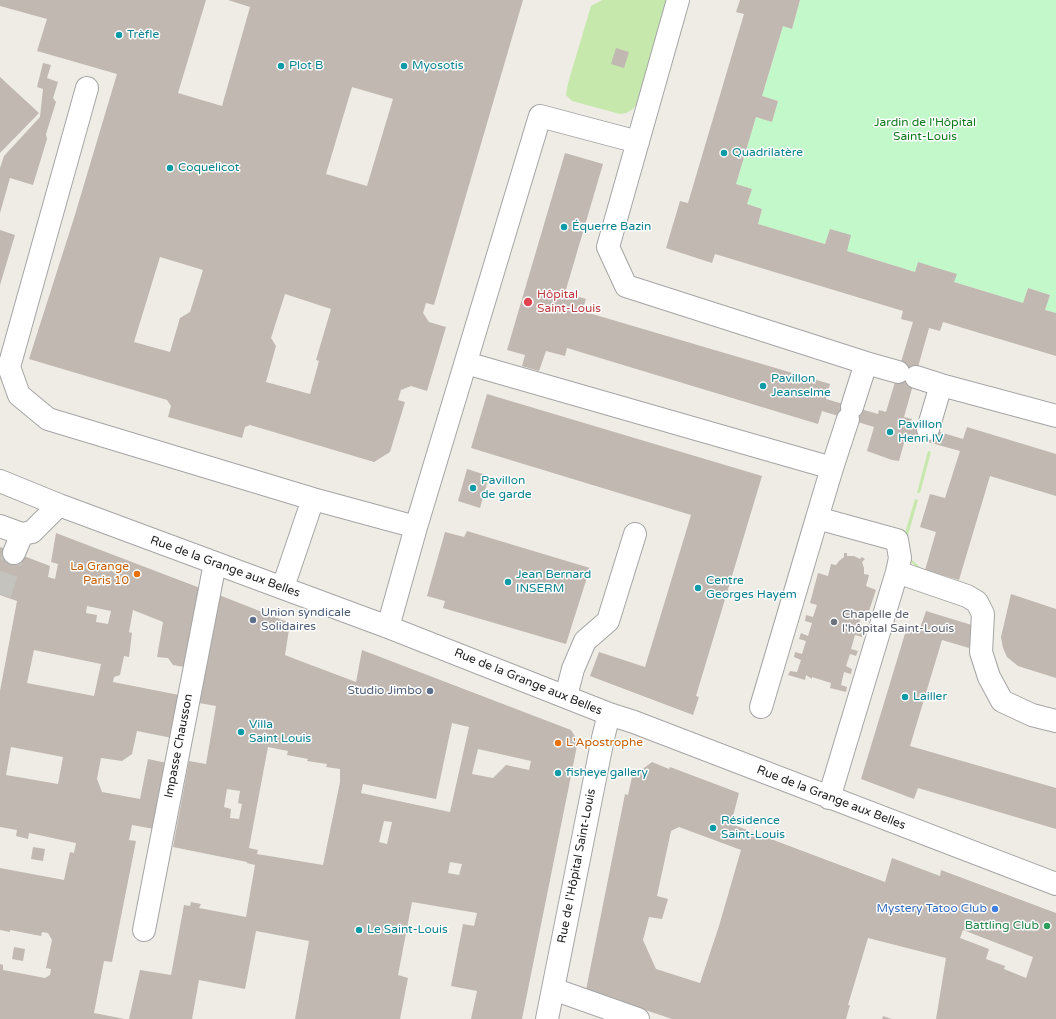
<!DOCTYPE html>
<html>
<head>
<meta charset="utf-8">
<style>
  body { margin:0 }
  canvas { display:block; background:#efece5 }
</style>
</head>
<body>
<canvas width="1056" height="1019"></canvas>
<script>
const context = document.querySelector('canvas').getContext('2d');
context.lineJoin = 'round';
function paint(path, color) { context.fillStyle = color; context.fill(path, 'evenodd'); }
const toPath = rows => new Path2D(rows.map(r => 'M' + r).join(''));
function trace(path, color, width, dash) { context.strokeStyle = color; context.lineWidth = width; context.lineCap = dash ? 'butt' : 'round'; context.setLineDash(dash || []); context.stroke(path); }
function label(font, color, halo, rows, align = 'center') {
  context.font = font + ' "Varela Round",sans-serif'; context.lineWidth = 3; context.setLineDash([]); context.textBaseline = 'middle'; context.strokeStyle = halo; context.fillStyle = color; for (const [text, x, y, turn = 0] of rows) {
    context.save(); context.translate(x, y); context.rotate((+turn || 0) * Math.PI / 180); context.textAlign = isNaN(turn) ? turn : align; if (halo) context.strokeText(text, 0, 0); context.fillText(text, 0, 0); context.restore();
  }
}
const grass = toPath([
  [602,0,669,0,638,102,633,109,626,113,620,114,572,101,566,95,568,83,591,6],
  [928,451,931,452,920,493,917,493],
  [915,499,918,500,908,535,907,542,912,560,922,569,921,571,909,560,905,533]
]);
const park = toPath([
  [800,0,1056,0,1056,313,1045,310,1050,295,1028,288,1023,303,954,282,956,274,937,268,918,263,915,272,847,251,830,229,825,244,758,224,762,209,747,204,752,189,736,184,756,117,772,121,778,101,762,96,783,26,792,29]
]);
const building = toPath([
  [0,0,206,0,178,93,222,106,250,7,228,0,523,0,434,305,426,303,423,313,429,322,446,327,427,391,411,386,401,390,398,400,405,402,390,452,374,462,250,425,245,427,242,438,168,417,171,406,167,400,29,359,74,218,117,74,37,51,47,19,0,6],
  [352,87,393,99,367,186,326,174],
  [160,257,203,270,190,312,180,318,170,352,134,342],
  [285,294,331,309,316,360,319,361,310,394,266,382,276,346,271,338],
  [740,0,800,0,792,29,783,26,762,96,778,101,772,122,756,117,736,184,752,189,747,204,762,209,758,224,825,244,830,229,851,235,847,251,915,272,918,262,937,268,957,274,954,282,1023,303,1028,288,1050,295,1045,310,1056,313,1056,356,943,322,940,331,929,328,904,417,912,419,910,423,963,439,967,427,1056,454,1056,496,990,476,959,580,925,570,936,532,920,527,930,494,945,498,960,451,906,436,899,461,892,460,867,451,874,427,822,411,818,424,567,348,565,356,546,351,539,371,522,366,525,355,507,350,565,153,603,164,565,293,586,299,582,311,830,384,826,399,878,414,879,410,886,412,913,322,901,319,903,311,715,254,712,263,666,248,680,201,688,203,744,14,736,12],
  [616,48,629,52,624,68,611,64],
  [43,63,51,65,47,78,58,82,53,98,56,102,46,134,47,139,33,185,10,178,0,213,0,168,4,156,40,117,43,89,37,87],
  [0,77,39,113,0,153],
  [0,230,15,235,0,285],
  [487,394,762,476,696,696,699,697,693,715,590,676,599,652,645,667,691,515,471,448],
  [467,469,489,476,480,508,458,501],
  [467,531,590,568,566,644,443,608,445,601,427,596,445,532,464,537],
  [56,533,200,588,185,667,173,665,168,658,157,657,163,622,133,610,129,632,132,633,129,657,124,656,120,675,114,677,113,682,179,695,172,738,137,731,132,754,122,761,101,758,97,779,102,792,140,799,148,759,167,763,154,829,132,825,129,840,136,841,112,962,104,961,94,1013,125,1019,0,1019,0,964,3,965,3,970,45,978,50,975,51,969,46,968,52,940,48,933,42,932,41,936,10,930,10,932,0,930,0,868,64,880,70,852,74,853,76,843,29,833,28,839,16,836,17,830,0,827,0,691,17,601,0,595,0,547,50,566,48,577,55,579,58,564,51,562],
  [87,606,111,611,108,624,96,622,97,615,86,613],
  [34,650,101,664,94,696,27,683],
  [11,747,63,757,58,784,6,775],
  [844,553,847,553,847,556,854,556,860,559,862,557,865,559,862,562,864,568,864,574,869,575,866,586,876,590,866,620,861,618,857,630,863,633,862,637,855,635,851,649,858,651,856,656,850,654,846,666,852,669,851,674,844,672,841,685,847,687,846,692,830,688,831,683,812,677,812,679,806,675,805,680,788,675,790,671,797,672,801,660,794,657,795,652,802,654,806,641,799,639,801,633,808,636,812,623,805,621,806,615,813,617,817,605,810,603,818,573,828,576,831,564,836,565,839,561,844,557],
  [1011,594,1056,609,1056,678,1018,666,1007,657,1003,648,1001,637],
  [219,595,290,623,285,655,295,659,356,682,362,650,571,730,578,741,522,1019,471,1019,477,991,451,986,463,924,474,926,477,913,412,902,398,975,408,978,400,1019,295,1019,309,941,256,931,245,989,199,980,192,1019,129,1019,140,970,171,975,184,905,190,906,191,902,201,904,199,908,246,917,255,865,247,863,247,862,173,847,189,761,206,764,216,706,199,703],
  [452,723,469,727,450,812,361,793,363,784,436,799],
  [268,747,288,751,287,755,308,759,307,761,327,764,326,767,340,769,340,782,323,865,257,854,258,850,249,848],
  [478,749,531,761,529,770,506,765,493,778,472,774],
  [227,789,240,791,238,803,242,804,239,819,230,818,231,809,224,807],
  [384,821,392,822,387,844,379,842],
  [450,862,462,864,459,875,448,873],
  [926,611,975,626,969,648,942,640,910,746,1056,788,1056,829,918,788,914,799,861,779,907,627,919,631],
  [652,762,669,769,670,767,739,793,731,824,885,882,892,858,940,876,941,870,1056,913,1056,1019,936,1019,946,958,868,938,848,1005,850,1005,846,1019,672,1019,586,990,625,794,628,795,632,777],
  [679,827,741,850,719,926,700,983,656,969,643,940,649,917,662,919,668,899,657,896,671,831],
  [963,930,1033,957,1026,978,1004,969,1005,966,986,959,989,949,960,938],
  [33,847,45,849,43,861,31,859],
  [14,947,25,949,23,961,12,959],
  [883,1016,892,1019,882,1019]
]);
const minorTunnel = toPath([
  [0,594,14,553]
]);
const minor = toPath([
  [678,0,608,247,626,286,866,363,898,372],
  [87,88,9,367,19,395,48,419,313,499,283,587],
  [466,363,832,468,817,518,897,540,900,558,897,572,829,798],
  [916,377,941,385],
  [852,407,866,363],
  [928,429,941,385,1056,416],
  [832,468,848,419],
  [0,481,59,505,388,627,609,714,634,722,1056,884],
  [313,499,416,527],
  [0,526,22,534,32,532,59,505],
  [14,553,22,534],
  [897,572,967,596,977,602,983,614,981,652,989,677,1002,701,1032,715,1056,721],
  [388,627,416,527,540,116,638,142],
  [566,696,573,669,585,641,608,621,635,534],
  [761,707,817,518],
  [144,930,215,563],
  [553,989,638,1019],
  [547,1019,603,738,609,714]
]);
const markers = [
  [119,35,4,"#0f9aa8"],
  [281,66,4,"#0f9aa8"],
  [404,66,4,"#0f9aa8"],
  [724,153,4,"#0f9aa8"],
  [170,168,4,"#0f9aa8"],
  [564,227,4,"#0f9aa8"],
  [528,302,5,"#e0444e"],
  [763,386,4,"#0f9aa8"],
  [890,432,4,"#0f9aa8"],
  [473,488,4,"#0f9aa8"],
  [137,574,4,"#e8710a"],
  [508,582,4,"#0f9aa8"],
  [698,588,4,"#0f9aa8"],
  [253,620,4,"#5c6f8a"],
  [834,622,4,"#6b7280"],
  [430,691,4,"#5c6f8a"],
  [905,697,4,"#0f9aa8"],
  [241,732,4,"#0f9aa8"],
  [558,743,4,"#e8710a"],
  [558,773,4,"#0f9aa8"],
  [713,828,4,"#0f9aa8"],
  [995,909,4,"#3f7fe0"],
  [1047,926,4,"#2e9e5b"],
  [359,930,4,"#0f9aa8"]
];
const cultureNames = [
  ["Trèfle",127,35],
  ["Plot B",289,66],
  ["Myosotis",412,66],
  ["Quadrilatère",732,153],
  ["Coquelicot",178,168],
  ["Équerre Bazin",572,227],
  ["Pavillon",771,379],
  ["Jeanselme",771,393],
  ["Pavillon",898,425],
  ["Henri IV",898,439],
  ["Pavillon",481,481],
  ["de garde",481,495],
  ["Jean Bernard",516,575],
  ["INSERM",516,589],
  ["Centre",706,581],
  ["Georges Hayem",706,595],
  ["Lailler",913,697],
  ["Villa",249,725],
  ["Saint Louis",249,739],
  ["fisheye gallery",566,773],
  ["Résidence",721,821],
  ["Saint-Louis",721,835],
  ["Le Saint-Louis",367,930]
];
const parkNames = [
  ["Jardin de l'Hôpital",925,123],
  ["Saint-Louis",925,137]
];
const healthNames = [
  ["Hôpital",537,295],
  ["Saint-Louis",537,309]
];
const foodNames = [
  ["La Grange",129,567],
  ["Paris 10",129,581],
  ["L'Apostrophe",566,743,"left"]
];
const streetNames = [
  ["Rue de la Grange aux Belles",225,567,20],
  ["Rue de la Grange aux Belles",528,682,22],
  ["Impasse Chausson",179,746,-79],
  ["Rue de la Grange aux Belles",831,798,21],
  ["Rue de l'Hôpital Saint-Louis",577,866,-79]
];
const serviceNames = [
  ["Union syndicale",261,613],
  ["Solidaires",261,627],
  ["Studio Jimbo",422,691,"right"]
];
const worshipNames = [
  ["Chapelle de",842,615],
  ["l'hôpital Saint-Louis",842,629]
];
const shopNames = [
  ["Mystery Tatoo Club",987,909]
];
const leisureNames = [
  ["Battling Club",1039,926]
];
paint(grass, '#c6e8ac');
paint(park, '#c3f8ca');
paint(building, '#c0b8b1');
trace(minorTunnel, '#c5c3bd', 22, [22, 11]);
trace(minor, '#a5a5a5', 24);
trace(minor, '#fff', 22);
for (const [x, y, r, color] of markers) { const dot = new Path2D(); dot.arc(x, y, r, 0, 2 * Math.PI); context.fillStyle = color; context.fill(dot); trace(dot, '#fff', 1.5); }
label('12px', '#0d838f', '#fff', cultureNames, 'left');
label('12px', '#0f7a1d', '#fff', parkNames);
label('12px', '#be3a42', '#fff', healthNames, 'left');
label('12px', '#c56008', '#fff', foodNames, 'right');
label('12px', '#1e1e1e', '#fff', streetNames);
label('12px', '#4e5e75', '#fff', serviceNames, 'left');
label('12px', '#5b616d', '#fff', worshipNames, 'left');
label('12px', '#366cbe', '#fff', shopNames, 'right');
label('12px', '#27864d', '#fff', leisureNames, 'right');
</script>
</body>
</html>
